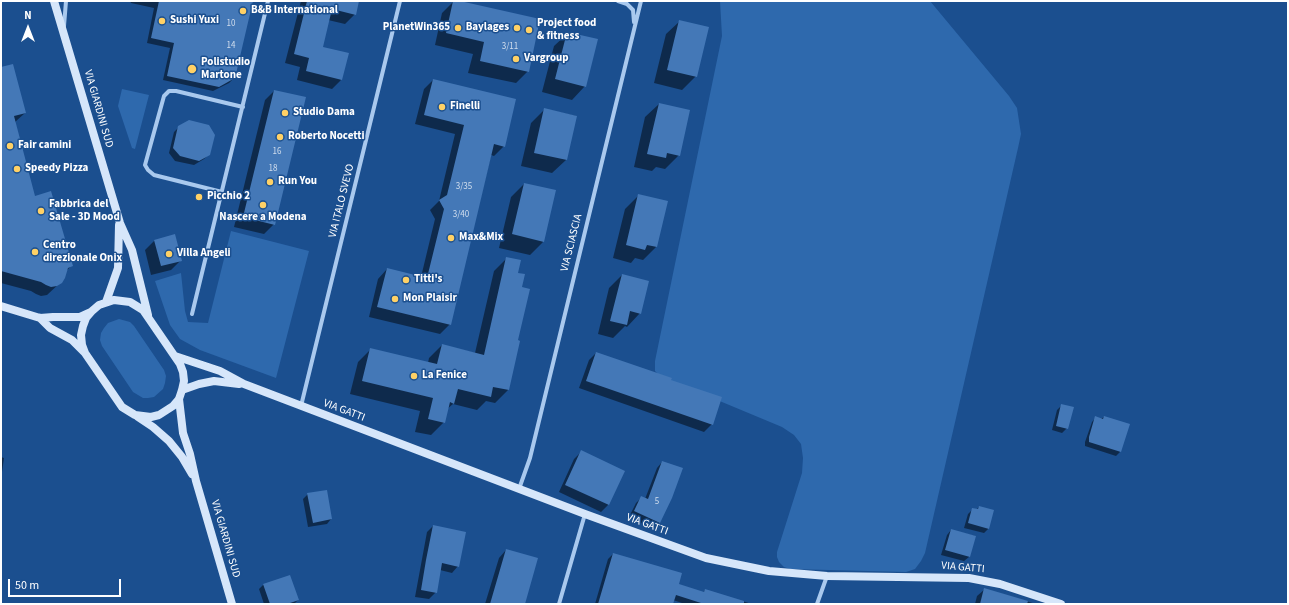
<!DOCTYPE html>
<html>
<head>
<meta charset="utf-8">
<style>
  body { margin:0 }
  #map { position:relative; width:1289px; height:605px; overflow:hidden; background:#1b4f8f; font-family:"Source Sans 3",sans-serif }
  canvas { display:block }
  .frame { position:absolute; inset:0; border:2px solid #fff; pointer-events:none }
  .north { position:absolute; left:8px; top:8px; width:40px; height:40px; -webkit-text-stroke:3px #1b4f8f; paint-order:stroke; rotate:0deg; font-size:11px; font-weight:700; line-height:16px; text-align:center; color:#fff }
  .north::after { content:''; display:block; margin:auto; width:14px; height:18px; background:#fff; clip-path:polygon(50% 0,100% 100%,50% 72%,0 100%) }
  .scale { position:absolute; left:8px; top:579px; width:113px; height:18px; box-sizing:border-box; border:2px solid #fff; border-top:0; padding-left:5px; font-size:12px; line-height:14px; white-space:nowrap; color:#fff; -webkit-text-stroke:3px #1b4f8f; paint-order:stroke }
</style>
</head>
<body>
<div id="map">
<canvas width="1289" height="605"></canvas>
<div class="frame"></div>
<div class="north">N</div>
<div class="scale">50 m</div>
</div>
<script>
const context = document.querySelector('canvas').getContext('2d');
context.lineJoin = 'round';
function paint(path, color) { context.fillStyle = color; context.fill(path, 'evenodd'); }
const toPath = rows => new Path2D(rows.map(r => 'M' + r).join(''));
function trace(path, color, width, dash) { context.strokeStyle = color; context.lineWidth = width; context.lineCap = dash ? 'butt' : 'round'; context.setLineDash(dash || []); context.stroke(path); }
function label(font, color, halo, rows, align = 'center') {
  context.font = font + ' "Source Sans 3",sans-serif'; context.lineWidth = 3; context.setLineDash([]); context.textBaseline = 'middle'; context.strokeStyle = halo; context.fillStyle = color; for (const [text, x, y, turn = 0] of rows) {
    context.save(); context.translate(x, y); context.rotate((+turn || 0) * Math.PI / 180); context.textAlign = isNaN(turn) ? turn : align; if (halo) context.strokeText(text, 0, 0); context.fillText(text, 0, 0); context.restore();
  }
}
const green = toPath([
  [720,1,930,1,1009,96,1017,108,1021,134,1018,148,925,553,921,561,915,569,906,572,790,569,784,567,779,562,777,557,777,552,802,473,803,458,801,444,794,435,782,427,662,377,658,374,655,371,655,361,722,36],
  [122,89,149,95,135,149,132,148,118,106],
  [231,231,309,251,276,378,200,350,180,339,170,325,155,281,181,273,185,311,188,322,208,323],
  [119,319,130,322,134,326,164,370,166,376,165,383,163,389,154,397,148,398,143,398,133,392,102,346,100,340,101,333,104,328,108,323]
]);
const shadow = toPath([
  [130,1,252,1,234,78,229,83,213,91,163,80,170,48,147,43,154,8,131,3],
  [301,1,358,1,355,14,345,24,328,20,321,48,341,80,332,89,297,80,300,67,285,63],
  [454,1,528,71,516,83,468,73,473,54,435,45,442,13],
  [680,21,696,76,682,90,654,83,666,34],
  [568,33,585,86,572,100,542,92,554,46],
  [1,68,25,113,15,122,34,198,72,265,66,271,61,282,47,295,41,296,36,294,31,291,1,283],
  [433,80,504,146,494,156,491,155,450,324,440,334,369,317,378,279,387,269,421,277,435,219,430,210,439,201,455,134,415,124,424,89],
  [274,91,274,224,264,234,234,227,265,100],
  [659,104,679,155,665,169,656,167,652,171,634,167,645,117],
  [545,109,576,116,566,160,552,173,521,166,531,123],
  [179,127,209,154,204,159,194,165,175,161,169,153,174,132],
  [524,184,543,242,530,255,499,248,511,197],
  [639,195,656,247,643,260,635,258,631,263,613,258,625,209],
  [155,240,181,260,171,270,151,275,145,250],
  [507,258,517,273,521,288,517,341,508,390,495,403,486,401,477,410,453,404,447,409,444,422,431,435,415,432,420,411,350,394,358,362,371,349,428,363,429,358,442,345,475,353,494,271],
  [622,275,640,313,627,327,625,326,613,338,598,334,609,288],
  [596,353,670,381,712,424,704,432,579,388,589,360],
  [1062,405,1067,428,1062,433,1052,430,1057,410],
  [1096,417,1101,419,1104,417,1120,452,1116,456,1085,446,1085,442,1092,422],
  [581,452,624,472,608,505,601,512,559,492,574,459],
  [1,457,4,458,1,479],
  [662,462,671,498,659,523,653,529,629,517,636,503,642,497,645,499,657,468],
  [308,494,331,519,327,524,308,527,303,499],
  [979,507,989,528,984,533,964,528,968,514,973,509,976,510],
  [433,526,458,566,452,573,440,570,436,592,429,599,415,597,427,532],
  [951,530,975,536,969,557,964,561,941,555,947,535],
  [506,550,524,604,485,604,499,558],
  [613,554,678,585,703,593,705,590,752,604,685,604,673,600,672,604,595,604,608,559],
  [264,584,298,600,294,604,264,604,259,589],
  [985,589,1036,604,975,604,977,596]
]);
const building = toPath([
  [159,1,253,1,235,78,219,87,167,76,174,43,151,38],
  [307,1,359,1,356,15,332,9,323,47,349,53,342,80,306,71,309,58,294,54],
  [453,1,460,1,540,19,529,72,480,61,484,42,446,33],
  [679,20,709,27,697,77,667,70],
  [567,32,598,39,586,87,555,79],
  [13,64,26,113,14,116,35,196,51,191,73,266,68,268,65,278,62,283,57,286,51,287,46,285,41,282,1,271,1,67],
  [433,79,516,99,505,147,494,144,451,325,377,307,387,268,427,278,444,209,439,200,447,195,464,125,424,115],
  [274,90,306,97,275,225,243,217],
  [659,103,690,110,680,156,667,153,666,158,647,154],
  [544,108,577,116,567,160,534,153],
  [189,120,209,125,215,135,210,155,199,161,180,156,173,148,178,126],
  [524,183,556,190,544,242,512,234],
  [638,194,668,201,657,247,647,245,645,250,626,245],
  [175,234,182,261,161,266,154,240],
  [506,257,521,260,518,273,525,274,522,287,530,289,518,340,520,341,509,390,493,387,491,397,458,389,454,404,450,402,445,423,428,419,433,398,362,381,370,348,437,364,442,344,484,355],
  [622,274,649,281,641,314,630,311,627,325,610,321],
  [596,352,672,378,671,380,722,397,713,425,586,381],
  [1061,404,1074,407,1068,429,1056,426],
  [1095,416,1103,419,1104,416,1130,424,1121,452,1089,442,1089,437],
  [581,450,625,471,609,505,565,485],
  [662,461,683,468,672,498,660,523,634,511,641,496,648,499],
  [327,490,332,519,313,523,307,493],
  [979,506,994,510,989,529,968,523,972,508,978,509],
  [433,525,466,532,459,567,442,563,437,593,421,590,426,560],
  [951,529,976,536,970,557,945,550],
  [506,549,538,558,525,604,490,604],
  [613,553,682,573,679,584,704,592,705,589,744,601,744,604,701,604,701,603,676,595,673,604,598,604],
  [290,575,299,600,287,604,270,604,263,584],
  [984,588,1028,601,1027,604,980,604]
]);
const street = toPath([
  [618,1,627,4,633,10,634,22],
  [64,26,66,1],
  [222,192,154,175,148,170,145,165,164,96,169,91,176,91,243,107],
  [192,314,268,1],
  [301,406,400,1],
  [519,489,530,458,641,1],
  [559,604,585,514],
  [817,604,827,576]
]);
const secondary = toPath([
  [54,1,120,223,132,250,148,315],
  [114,300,130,302,143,310,180,364,183,372,184,381,182,390,179,399,173,406,159,415,151,417,135,415,122,407,85,353,82,345,81,335,83,326,86,318,92,311,99,305,114,300],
  [106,302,118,268,119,225],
  [1,306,40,318,53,317,80,317,91,312],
  [40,318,50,328,72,340,84,352],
  [175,356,220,371,244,384,585,514,706,558,769,571,827,576,969,578,1000,584,1061,604],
  [182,390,199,384,214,381,239,384],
  [179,399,183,433,190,454,196,481,232,604],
  [138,417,153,427,169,441,182,457,192,474]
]);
const markers = [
  [243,11,4,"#ffd166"],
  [162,21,4,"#ffd166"],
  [458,28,4,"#ffd166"],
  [517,28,4,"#ffd166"],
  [529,30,4,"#ffd166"],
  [516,59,4,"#ffd166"],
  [192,69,5,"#ffd166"],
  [442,107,4,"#ffd166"],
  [285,113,4,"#ffd166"],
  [280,137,4,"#ffd166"],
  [10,146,4,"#ffd166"],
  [17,169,4,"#ffd166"],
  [270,182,4,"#ffd166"],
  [199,197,4,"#ffd166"],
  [263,205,4,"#ffd166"],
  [41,211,4,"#ffd166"],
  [451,238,4,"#ffd166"],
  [35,252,4,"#ffd166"],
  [169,254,4,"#ffd166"],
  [406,280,4,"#ffd166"],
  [395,299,4,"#ffd166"],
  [414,376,4,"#ffd166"]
];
const numberNames = [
  ["10",231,24],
  ["14",231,46],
  ["3/11",510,47],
  ["16",277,152],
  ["18",273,169],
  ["3/35",464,187],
  ["3/40",461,215],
  ["5",657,502]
];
const poiNames = [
  ["B&B International",251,11],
  ["Sushi Yuxi",170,21],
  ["Project food",537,24],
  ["& fitness",537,37],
  ["PlanetWin365",450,28,"right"],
  ["Baylages",509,28,"right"],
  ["Vargroup",524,59],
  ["Polistudio",201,63],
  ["Martone",201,76],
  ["Finelli",450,107],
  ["Studio Dama",293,113],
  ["Roberto Nocetti",288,137],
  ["Fair camini",18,146],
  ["Speedy Pizza",25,169],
  ["Run You",278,182],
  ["Picchio 2",207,197],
  ["Fabbrica del",49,205],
  ["Sale - 3D Mood",49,218],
  ["Nascere a Modena",263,218,"center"],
  ["Max&Mix",459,238],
  ["Centro",43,246],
  ["direzionale Onix",43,259],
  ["Villa Angeli",177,254],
  ["Titti's",414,280],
  ["Mon Plaisir",403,299],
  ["La Fenice",422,376]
];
const streetNames = [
  ["VIA GIARDINI SUD",98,109,74],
  ["VIA ITALO SVEVO",342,201,-76],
  ["VIA SCIASCIA",572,243,-76],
  ["VIA GATTI",344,411,21],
  ["VIA GATTI",647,525,20],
  ["VIA GIARDINI SUD",225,539,74],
  ["VIA GATTI",963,568,5]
];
paint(green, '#2e69ad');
paint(shadow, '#0007');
paint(building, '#4478b7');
trace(street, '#a9c9ee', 4);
trace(secondary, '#d6e6fa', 8);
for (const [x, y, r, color] of markers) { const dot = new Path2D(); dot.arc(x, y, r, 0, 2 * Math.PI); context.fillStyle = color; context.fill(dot); trace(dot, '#1b4f8f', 1.5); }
label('9px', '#d0dded', null, numberNames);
label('bold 11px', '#fff', '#1b4f8f', poiNames, 'left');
label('11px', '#fff', '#1b4f8f', streetNames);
</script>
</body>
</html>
